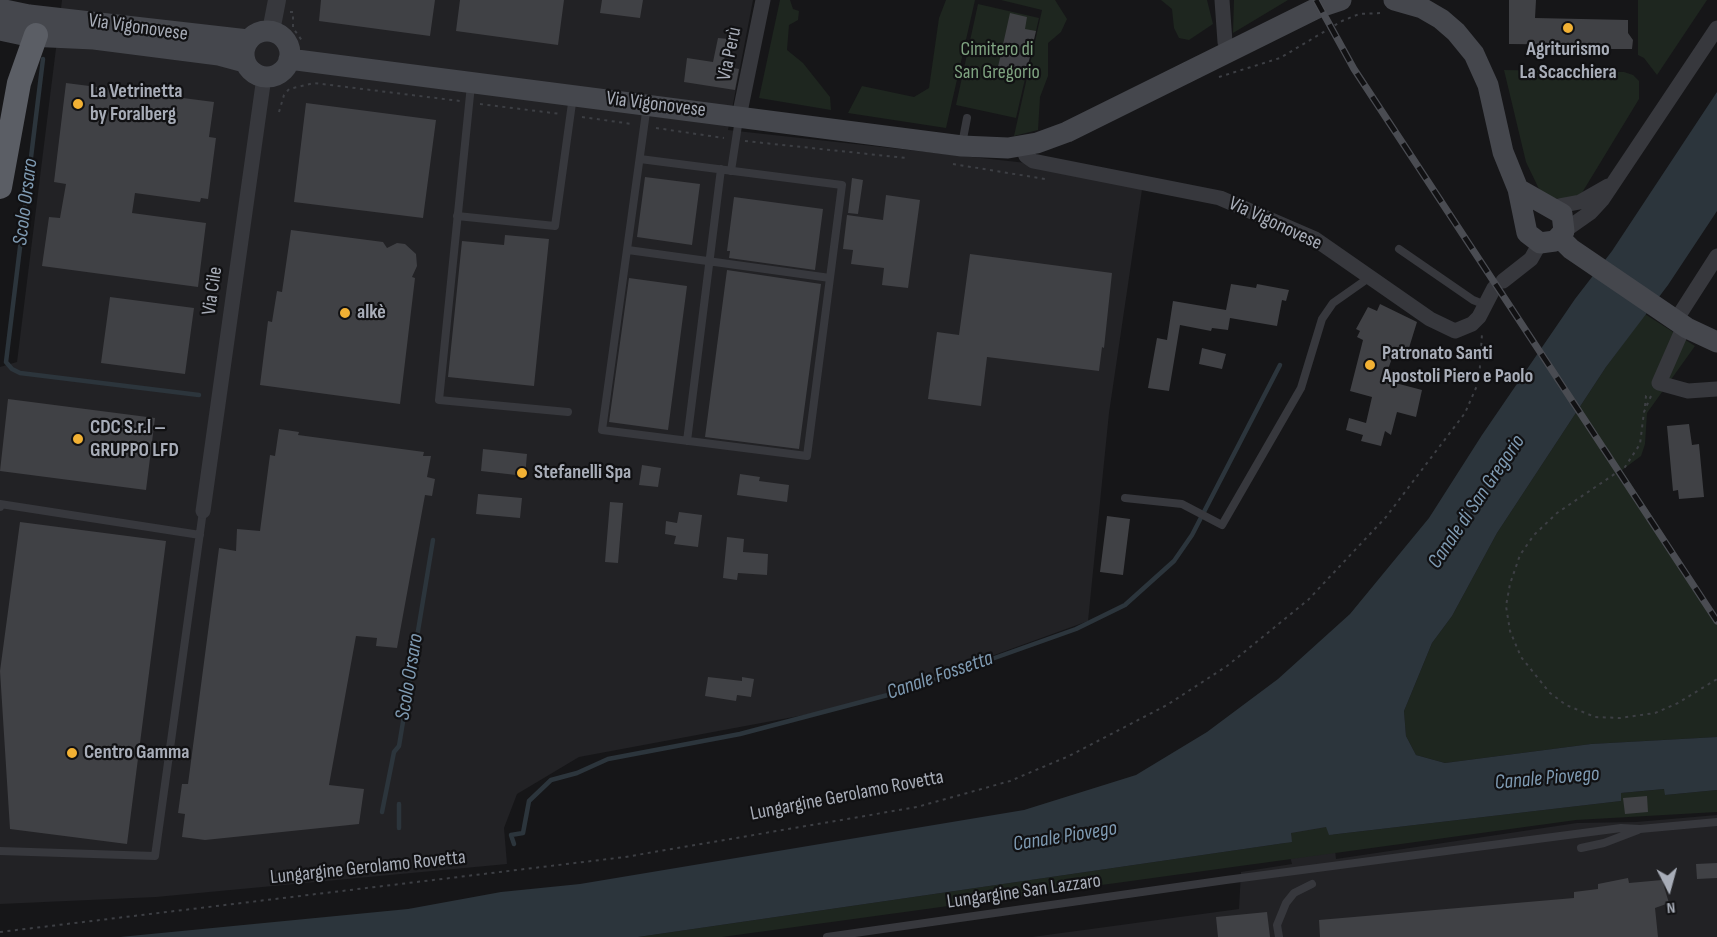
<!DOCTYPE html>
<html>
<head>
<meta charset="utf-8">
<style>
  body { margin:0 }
  #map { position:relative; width:1717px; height:937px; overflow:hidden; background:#161618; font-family:"Sofia Sans Condensed",sans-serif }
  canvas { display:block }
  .north { position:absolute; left:1639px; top:859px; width:60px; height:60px; -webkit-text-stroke:4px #111113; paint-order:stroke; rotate:174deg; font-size:16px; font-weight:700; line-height:24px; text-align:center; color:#a8adb8 }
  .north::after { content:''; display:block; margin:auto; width:21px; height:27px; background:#a8adb8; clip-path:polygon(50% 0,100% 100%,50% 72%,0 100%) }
</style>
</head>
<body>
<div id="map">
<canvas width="1717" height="937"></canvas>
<div class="north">N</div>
</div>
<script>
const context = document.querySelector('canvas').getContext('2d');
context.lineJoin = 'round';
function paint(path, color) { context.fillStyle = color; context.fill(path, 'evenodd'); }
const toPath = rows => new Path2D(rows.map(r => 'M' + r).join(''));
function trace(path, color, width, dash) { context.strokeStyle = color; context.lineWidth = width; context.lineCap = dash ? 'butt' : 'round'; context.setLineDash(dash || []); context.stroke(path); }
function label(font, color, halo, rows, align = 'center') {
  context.font = font + ' "Sofia Sans Condensed",sans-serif'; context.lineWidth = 4.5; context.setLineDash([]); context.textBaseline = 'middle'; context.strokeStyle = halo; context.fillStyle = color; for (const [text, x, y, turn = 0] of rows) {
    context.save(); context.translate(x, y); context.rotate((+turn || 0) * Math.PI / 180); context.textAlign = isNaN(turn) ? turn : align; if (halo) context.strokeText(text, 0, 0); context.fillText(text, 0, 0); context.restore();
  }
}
const built = toPath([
  [62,0,753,0,728,130,1144,176,1109,413,1088,621,898,690,831,710,579,757,517,794,504,828,507,864,156,897,0,904,0,367,17,362],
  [1717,815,1717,937,1032,937,1239,909,1241,872,1292,864,1283,830,1332,823,1336,859,1577,823,1636,822]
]);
const green = toPath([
  [780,0,790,0,793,9,799,11,798,20,789,25,787,50,803,63,830,97,831,110,759,98],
  [946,0,975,0,946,128,848,113,862,86,914,97,929,88,939,18],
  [1001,0,1055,0,1067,19,1061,32,1048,43,1048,76,1040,97,1038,130,1014,136,1042,10],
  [1161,0,1207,0,1213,24,1189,40,1179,38,1174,28,1172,9],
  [1234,0,1288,0,1233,33],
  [1638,0,1707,0,1657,75,1644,58,1638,55],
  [978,4,1039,18,1016,118,956,105],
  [1504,70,1624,72,1633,75,1639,81,1639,99,1577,201,1545,197,1538,187,1526,162],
  [1645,314,1695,346,1647,413,1645,444,1641,456,1622,470,1717,616,1717,737,1591,744,1445,763,1416,755,1406,736,1404,711,1432,643,1452,616,1497,533,1606,367],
  [1665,789,1665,795,1717,790,1717,812,1576,820,722,937,638,937,1292,842,1291,833,1327,827,1329,835,1621,801,1621,793]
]);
const water = toPath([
  [1717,92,1717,211,1668,285,1606,367,1497,533,1452,616,1432,643,1404,711,1406,736,1416,755,1445,763,1591,744,1717,737,1717,790,1665,795,1664,789,1621,793,1621,801,1329,835,1326,827,1291,833,1292,842,638,937,120,937,408,909,501,892,580,884,1024,810,1136,775,1207,732,1278,679,1350,614,1429,518,1482,435,1575,299,1612,251]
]);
const stream = toPath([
  [43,59,6,362,12,369,20,373,199,395],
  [399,804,399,828],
  [382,812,394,752,399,746,433,540],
  [514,844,511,835,523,833,529,801,551,780,577,773,608,759,740,734,899,692,1076,629,1125,605,1174,561,1192,535,1280,365]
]);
const building = toPath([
  [321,0,435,0,430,36,319,21],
  [460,0,564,0,558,45,456,31],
  [602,0,643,0,640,18,600,13],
  [1509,0,1536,0,1535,18,1628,20,1628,33,1633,40,1632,49,1604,49,1604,45,1509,44],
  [1010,13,1027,17,1025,29,1036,31,1026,73,998,67],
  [718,38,728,39,723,66,739,69,735,90,684,82,687,58,713,62],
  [66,83,214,102,209,137,216,138,208,199,201,198,200,202,135,193,132,213,206,223,198,287,42,266,49,217,60,218,66,184,54,182],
  [306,103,436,120,423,218,294,202],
  [645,177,700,184,692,245,637,237],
  [852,178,863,180,858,214,848,213],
  [886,195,920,200,908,288,882,285,884,268,851,264,853,250,843,249,847,215,883,220],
  [734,197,823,209,815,270,729,258,730,251,727,251],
  [291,230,383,242,387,248,397,243,405,244,416,254,417,266,412,277,415,278,400,404,260,385,268,321,272,322,277,291,282,292],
  [505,235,549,239,534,386,448,377,462,241,504,245],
  [970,254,1112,273,1104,348,1102,347,1099,371,987,357,981,406,928,399,937,332,959,335],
  [727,270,821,284,799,449,705,437],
  [629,278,687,286,668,430,609,422],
  [1231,284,1256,288,1257,284,1289,290,1286,301,1282,300,1277,326,1230,318,1228,330,1212,328,1211,331,1180,325,1169,391,1148,388,1157,338,1167,340,1173,301,1226,310],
  [110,297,194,308,185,374,101,363],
  [1380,304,1417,322,1408,351,1403,356,1394,353,1384,380,1422,390,1416,417,1397,412,1391,435,1385,431,1381,446,1361,441,1363,435,1346,430,1349,418,1366,423,1372,397,1350,391,1363,340,1357,337,1360,331,1356,329,1368,307,1377,311],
  [1202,348,1226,354,1222,369,1199,364],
  [8,399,155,418,146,490,0,471],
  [1689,424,1692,445,1699,444,1704,497,1679,499,1678,490,1673,491,1667,426],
  [279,429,299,432,298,435,424,452,423,456,431,456,427,477,435,479,432,496,425,495,397,648,376,646,377,638,356,636,329,785,364,789,359,824,205,840,182,837,185,814,178,813,182,784,188,784,219,548,236,551,237,529,260,531,270,455,275,456],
  [483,449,527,454,525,476,481,471],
  [642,465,661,468,658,487,639,485],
  [740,474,760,477,759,481,789,485,787,502,737,495],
  [478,494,522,498,520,518,476,514],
  [610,502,623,503,618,563,605,562],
  [679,512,702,515,698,547,674,544,676,536,665,534,666,521,677,523],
  [1107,516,1130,519,1123,575,1100,572],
  [20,522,166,541,127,844,10,829,0,671],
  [727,537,744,539,743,552,768,554,767,575,738,573,737,580,723,578],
  [708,677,742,681,742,677,754,679,751,697,737,695,736,701,705,696],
  [1647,796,1648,812,1625,814,1623,798],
  [1717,863,1717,878,1697,879,1696,864],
  [1628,878,1629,883,1662,880,1669,903,1655,908,1658,937,1320,937,1319,920,1574,898,1574,892,1598,889,1598,884],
  [1267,912,1270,937,1218,937,1216,917]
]);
const path = toPath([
  [290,12,293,12,293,28,303,42],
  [1219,77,1280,58,1342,21,1359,14,1382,13],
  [480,104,561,114],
  [279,112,284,95,289,89,314,83,460,101],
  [582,117,632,124],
  [656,128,724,138],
  [745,141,906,158],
  [953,164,1045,179],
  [1651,396,1644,412,1640,444,1625,467,1557,513,1534,535,1520,555,1510,584,1506,606,1510,631,1521,657,1550,693,1566,705,1595,717,1620,718,1655,713,1678,703,1717,679],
  [1645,406,1646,396,1650,394],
  [0,932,625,857,917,807,1010,781,1069,756,1167,705,1227,666,1308,600,1386,517,1465,413,1479,381,1482,334]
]);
const service = toPath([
  [471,85,439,400,568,412],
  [962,144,967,118],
  [640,159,842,185,807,456,602,430,647,105],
  [731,171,739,119],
  [457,216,555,226,573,96],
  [1399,249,1473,300,1483,304],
  [628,250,830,278],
  [687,441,721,169],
  [1125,498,1182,504,1222,525,1301,388,1322,319,1333,303,1370,277],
  [0,507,0,504,200,535],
  [1581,848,1604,843,1638,830],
  [0,851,155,856,203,511],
  [827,937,1226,880,1621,828,1640,829,1717,822],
  [1279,937,1277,925,1286,903,1294,893,1312,884]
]);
const minor = toPath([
  [1222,0,1225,42,1230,52],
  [739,117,763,0],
  [1022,146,1026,156,1033,161,1220,198,1315,239,1430,319,1455,331,1472,324,1479,317,1494,288],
  [1553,207,1580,202,1608,186],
  [1564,231,1591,212,1602,200,1717,28],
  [1503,281,1531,259,1540,243],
  [1676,320,1717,256],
  [1684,326,1659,383,1688,391,1717,389],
  [203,511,264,77]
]);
const tertiary = toPath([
  [271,31,277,0]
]);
const secondary = toPath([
  [1394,0,1422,8,1441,19,1456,32,1474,54,1488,85,1503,152,1518,189,1527,233,1540,243,1555,241,1564,231,1562,214,1518,189],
  [0,9,29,15,248,40],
  [0,30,28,36,94,39,219,55,245,62],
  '244 54a23 23 0 1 1 46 0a23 23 0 1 1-46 0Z',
  [289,59,962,146,1008,148,1037,143,1067,132,1317,8,1341,0],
  [1560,238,1571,249,1687,328,1717,342]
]);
const trunk = toPath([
  [0,187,19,83,36,35]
]);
const rail = toPath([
  [1316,0,1354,69,1717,621]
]);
const markers = [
  [1568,28,6,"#f2b134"],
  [78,104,6,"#f2b134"],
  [345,313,6,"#f2b134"],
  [1370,365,6,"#f2b134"],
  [78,439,6,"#f2b134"],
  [522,473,6,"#f2b134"],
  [72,753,6,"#f2b134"]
];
const streetNames = [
  ["Via Vigonovese",138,28,8],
  ["Via Perù",730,54,-78],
  ["Via Vigonovese",656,105,7],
  ["Via Vigonovese",1275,224,25],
  ["Via Cile",213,291,-82],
  ["Lungargine Gerolamo Rovetta",847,796,-11],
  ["Lungargine Gerolamo Rovetta",368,868,-6],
  ["Lungargine San Lazzaro",1024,892,-8]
];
const parkNames = [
  ["Cimitero di",997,50],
  ["San Gregorio",997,73]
];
const poiNames = [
  ["Agriturismo",1568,50,"center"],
  ["La Scacchiera",1568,73,"center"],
  ["La Vetrinetta",90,92],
  ["by Foralberg",90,115],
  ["alkè",357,313],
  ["Patronato Santi",1382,354],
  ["Apostoli Piero e Paolo",1382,377],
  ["CDC S.r.l –",90,428],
  ["GRUPPO LFD",90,451],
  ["Stefanelli Spa",534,473],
  ["Centro Gamma",84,753]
];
const waterNames = [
  ["Scolo Orsaro",26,202,-83],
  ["Canale di San Gregorio",1477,502,-56],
  ["Canale Fossetta",940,676,-19],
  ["Scolo Orsaro",410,677,-81],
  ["Canale Piovego",1547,779,-5],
  ["Canale Piovego",1065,837,-9]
];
paint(built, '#222225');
paint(green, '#1e261f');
paint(water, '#2c353c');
trace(stream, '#2c353c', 4.5);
paint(building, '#404145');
trace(path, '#3d3f44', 2, [3, 4.5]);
trace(service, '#37383d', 8);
trace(minor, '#37383d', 15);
trace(tertiary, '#37383d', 18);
trace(secondary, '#45474d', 21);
trace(trunk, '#5b5e65', 24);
trace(rail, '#4a4c52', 7);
trace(rail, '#111113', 4.5, [14]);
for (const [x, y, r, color] of markers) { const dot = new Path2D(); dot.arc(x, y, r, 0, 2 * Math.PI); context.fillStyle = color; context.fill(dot); trace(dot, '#111113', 2); }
label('20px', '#a8adb8', '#111113', streetNames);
label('20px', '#7fa381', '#111113', parkNames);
label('bold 20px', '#a8adb8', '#111113', poiNames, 'left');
label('italic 21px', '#7f9bb3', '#111113', waterNames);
</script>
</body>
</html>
